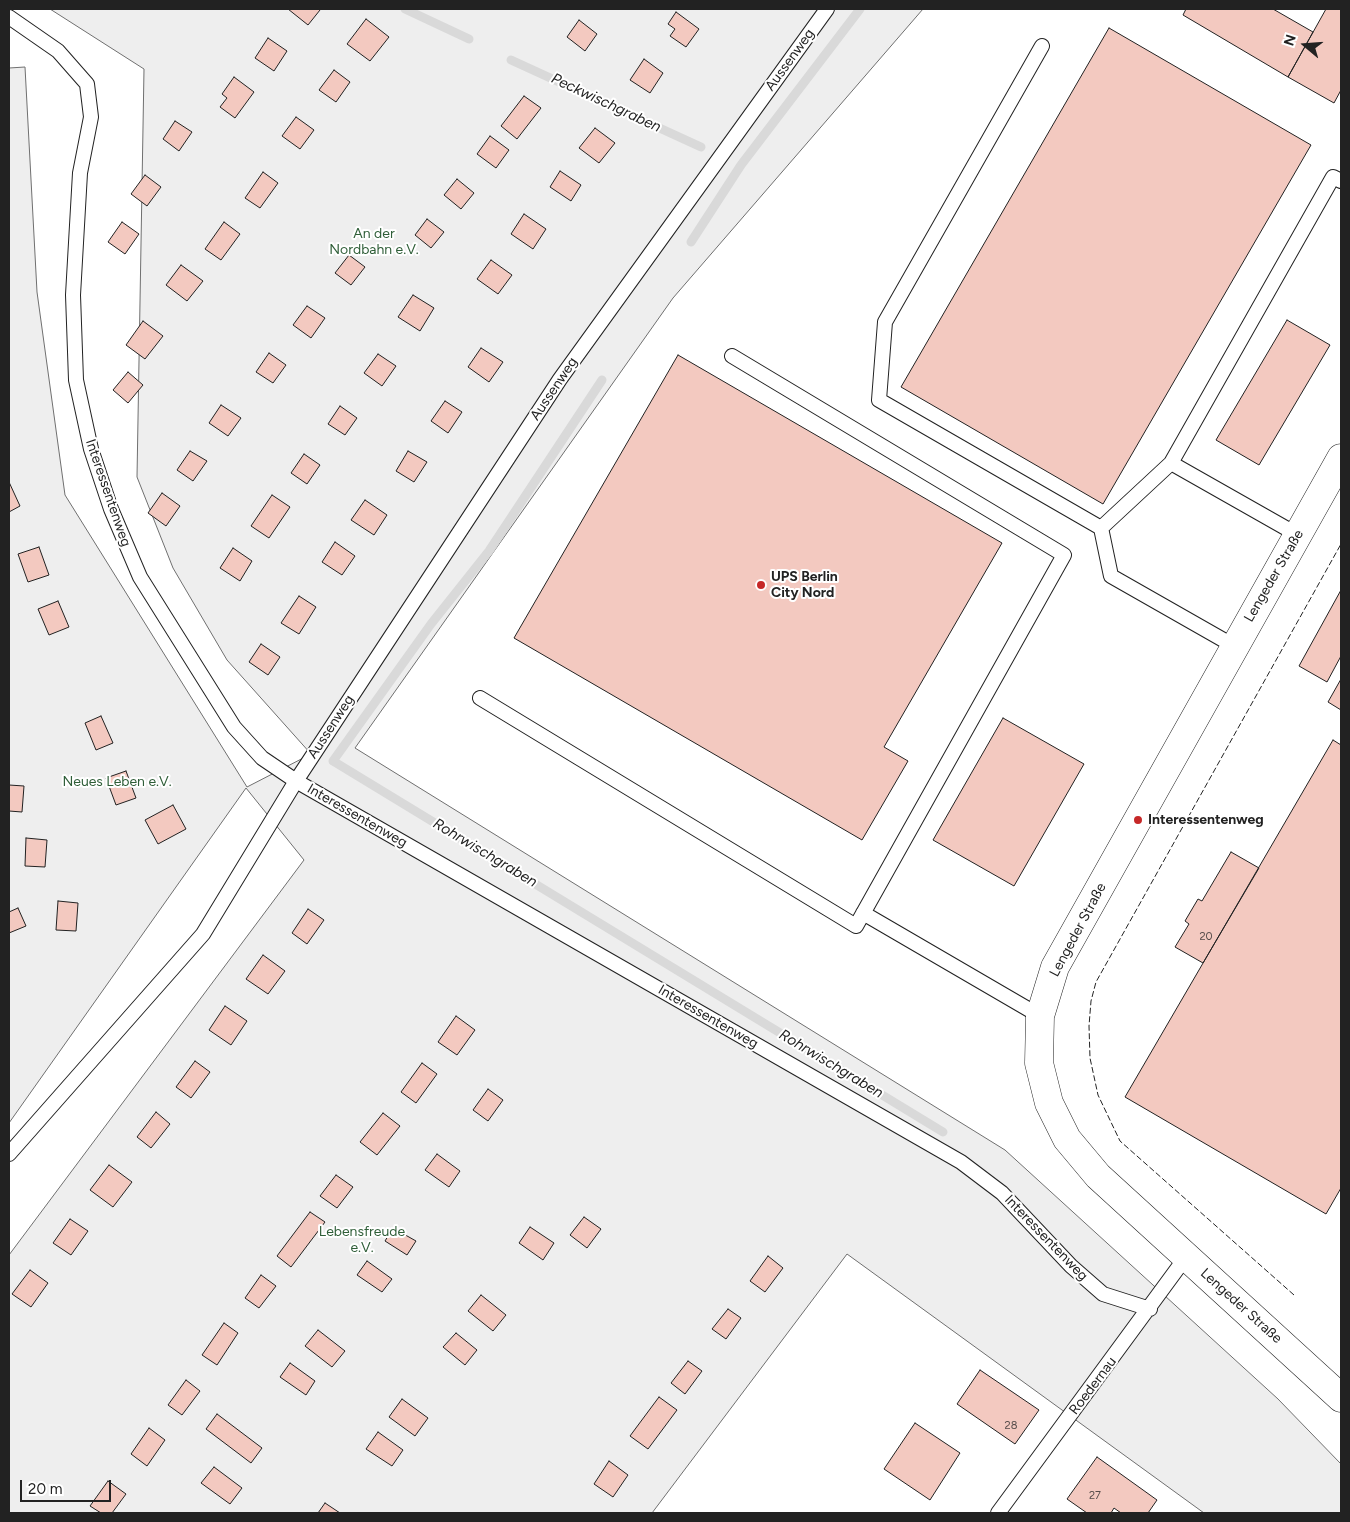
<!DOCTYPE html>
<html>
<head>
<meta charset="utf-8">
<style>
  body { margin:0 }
  #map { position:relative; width:1350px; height:1522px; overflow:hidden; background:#fff; font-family:Figtree,sans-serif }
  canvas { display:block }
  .frame { position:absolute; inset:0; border:10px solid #222; pointer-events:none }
  .north { position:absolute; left:1280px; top:20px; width:50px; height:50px; -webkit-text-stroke:4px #fff; paint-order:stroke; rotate:288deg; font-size:14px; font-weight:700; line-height:20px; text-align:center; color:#222 }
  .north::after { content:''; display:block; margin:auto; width:18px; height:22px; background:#222; clip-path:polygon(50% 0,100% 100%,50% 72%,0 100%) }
  .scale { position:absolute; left:20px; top:1480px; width:91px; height:22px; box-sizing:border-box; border:2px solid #222; border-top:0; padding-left:6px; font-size:15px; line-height:18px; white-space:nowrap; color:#222; -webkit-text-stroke:4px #fff; paint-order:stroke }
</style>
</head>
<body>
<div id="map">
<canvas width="1350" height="1522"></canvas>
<div class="frame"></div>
<div class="north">N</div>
<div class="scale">20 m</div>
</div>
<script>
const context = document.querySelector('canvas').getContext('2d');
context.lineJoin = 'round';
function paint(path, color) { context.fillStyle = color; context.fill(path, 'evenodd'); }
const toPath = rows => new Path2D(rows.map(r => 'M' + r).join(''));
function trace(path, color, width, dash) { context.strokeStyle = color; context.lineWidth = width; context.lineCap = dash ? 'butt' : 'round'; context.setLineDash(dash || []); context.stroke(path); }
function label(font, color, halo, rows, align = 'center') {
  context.font = font + ' Figtree,sans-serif'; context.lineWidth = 4; context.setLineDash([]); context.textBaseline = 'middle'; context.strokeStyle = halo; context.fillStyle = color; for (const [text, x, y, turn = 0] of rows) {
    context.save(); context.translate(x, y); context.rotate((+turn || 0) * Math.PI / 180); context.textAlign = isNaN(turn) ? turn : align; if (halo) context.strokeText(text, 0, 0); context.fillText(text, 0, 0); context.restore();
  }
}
const green = toPath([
  [50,9,923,9,673,298,355,748,1005,1150,1278,1399,1341,1464,1341,1513,1204,1513,847,1254,652,1513,9,1513,9,1255,304,860,246,788,9,1123,9,68,25,67,37,292,65,495,247,787,311,754,227,660,173,568,137,477,144,69,50,9]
]);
const stream = toPath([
  [405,9,469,39],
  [511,60,701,147],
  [691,242,741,165,860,9],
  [602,380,489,551,431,624,333,761,943,1132]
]);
const building = toPath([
  [288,9,319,9,320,10,308,25,288,9],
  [1186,9,1273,9,1313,32,1288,77,1183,15,1186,9],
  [1326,9,1341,9,1341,90,1334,103,1288,77,1326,9],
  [676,12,699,29,686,47,670,36,675,29,668,24,676,12],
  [366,19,389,37,370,61,347,44,366,19],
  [579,20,597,34,585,51,567,37,579,20],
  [1109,28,1311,145,1103,504,901,387,1109,28],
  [268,38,287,51,274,71,255,58,268,38],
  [644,59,663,73,650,93,630,80,644,59],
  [334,70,350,82,336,102,319,90,334,70],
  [234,77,254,92,235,118,220,107,227,98,222,94,234,77],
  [524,96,541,108,517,139,501,126,524,96],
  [296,117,314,130,300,149,282,136,296,117],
  [175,121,192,132,179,151,163,139,175,121],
  [595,128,615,143,599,163,579,148,595,128],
  [490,136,509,150,496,168,477,154,490,136],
  [560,171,581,185,571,201,550,187,560,171],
  [263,172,278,183,260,208,245,198,263,172],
  [145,175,161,187,147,206,131,194,145,175],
  [457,179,474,193,461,209,444,195,457,179],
  [524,214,546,229,533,249,511,234,524,214],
  [427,219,444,232,431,248,415,235,427,219],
  [122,222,139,234,125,254,108,242,122,222],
  [224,222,240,234,221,260,205,249,224,222],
  [349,255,365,267,351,285,335,273,349,255],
  [491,260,512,275,498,294,477,279,491,260],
  [181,265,203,281,187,301,166,285,181,265],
  [413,295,434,308,420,331,398,317,413,295],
  [307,306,325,318,311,338,293,325,307,306],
  [1287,320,1330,345,1259,465,1216,440,1287,320],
  [143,321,163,336,145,359,126,345,143,321],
  [481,348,503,362,489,382,468,367,481,348],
  [269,353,286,365,273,383,256,372,269,353],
  [378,354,396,366,382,386,364,373,378,354],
  [678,355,1002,543,884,747,908,761,862,840,514,638,678,355],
  [128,372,143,385,128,403,113,390,128,372],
  [445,401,462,412,448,433,431,421,445,401],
  [221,405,241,418,228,436,209,423,221,405],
  [340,406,357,418,345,435,328,424,340,406],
  [190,451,207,461,193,481,177,470,190,451],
  [408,451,427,462,414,482,396,471,408,451],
  [304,454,320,465,307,484,291,473,304,454],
  [9,482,20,506,9,512,9,482],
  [162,493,180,506,166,526,148,513,162,493],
  [272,495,290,507,269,538,251,526,272,495],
  [365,500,387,515,374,535,351,520,365,500],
  [335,542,355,556,342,575,322,562,335,542],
  [39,547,49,575,28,582,18,554,39,547],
  [233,548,252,561,240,581,220,568,233,548],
  [1341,590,1341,656,1327,682,1299,666,1341,590],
  [299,596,316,607,299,634,281,623,299,596],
  [58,601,69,627,49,635,38,609,58,601],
  [261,644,280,657,268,675,249,662,261,644],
  [1341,679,1341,710,1328,702,1341,679],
  [101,716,113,743,96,750,85,723,101,716],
  [1003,718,1084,764,1014,886,933,840,1003,718],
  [1333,740,1341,745,1341,1188,1326,1214,1125,1097,1333,740],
  [126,771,136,798,116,805,106,778,126,771],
  [9,785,24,786,22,812,9,811,9,785],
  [173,805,186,829,158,844,145,820,173,805],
  [26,838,47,840,45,867,25,866,26,838],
  [1231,852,1259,868,1203,963,1175,947,1189,924,1185,921,1198,899,1202,901,1231,852],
  [58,901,78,903,76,931,56,930,58,901],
  [18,908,26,926,9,933,9,912,18,908],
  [308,909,324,920,307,944,292,933,308,909],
  [263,955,285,971,268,994,246,979,263,955],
  [225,1006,247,1021,231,1045,209,1030,225,1006],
  [456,1016,475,1030,457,1055,438,1042,456,1016],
  [195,1061,210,1072,191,1098,176,1087,195,1061],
  [422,1063,437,1074,416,1103,401,1092,422,1063],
  [488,1089,503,1100,488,1121,473,1110,488,1089],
  [156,1112,170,1124,151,1148,137,1137,156,1112],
  [383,1113,400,1126,377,1155,360,1142,383,1113],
  [437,1154,460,1171,449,1187,425,1170,437,1154],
  [109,1165,132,1182,113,1207,90,1190,109,1165],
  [336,1175,353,1187,337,1208,320,1196,336,1175],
  [310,1212,325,1222,291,1267,277,1256,310,1212],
  [584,1217,601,1229,587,1248,570,1235,584,1217],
  [70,1219,88,1231,71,1255,53,1243,70,1219],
  [530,1227,554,1243,543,1260,519,1243,530,1227],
  [393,1228,416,1241,407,1255,385,1241,393,1228],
  [768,1256,783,1268,765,1292,750,1281,768,1256],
  [367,1261,392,1279,382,1292,357,1275,367,1261],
  [30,1270,48,1283,31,1307,12,1294,30,1270],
  [261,1275,276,1286,259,1308,245,1298,261,1275],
  [481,1295,506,1315,493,1331,468,1311,481,1295],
  [728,1309,741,1318,726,1339,712,1329,728,1309],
  [224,1323,238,1333,217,1365,202,1355,224,1323],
  [318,1330,345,1351,332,1367,305,1346,318,1330],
  [456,1333,477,1350,465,1365,443,1347,456,1333],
  [688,1361,702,1371,685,1394,671,1383,688,1361],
  [290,1363,315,1381,306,1395,280,1377,290,1363],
  [980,1370,1039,1410,1015,1444,957,1404,980,1370],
  [186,1380,200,1391,182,1415,168,1405,186,1380],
  [659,1397,677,1410,648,1449,630,1436,659,1397],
  [402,1399,428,1418,415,1436,389,1417,402,1399],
  [217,1414,262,1448,251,1463,206,1429,217,1414],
  [915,1423,960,1453,930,1500,884,1469,915,1423],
  [149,1428,165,1440,147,1466,131,1454,149,1428],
  [378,1432,403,1450,392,1466,366,1449,378,1432],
  [1097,1457,1157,1500,1148,1513,1121,1513,1114,1508,1111,1513,1087,1513,1067,1499,1097,1457],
  [609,1461,628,1475,613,1497,594,1484,609,1461],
  [214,1467,242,1488,230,1504,201,1483,214,1467],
  [108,1481,126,1494,112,1513,101,1513,90,1506,108,1481],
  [325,1503,340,1513,318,1513,325,1503]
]);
const service = toPath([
  [9,17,58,51,87,84,91,117,80,173,73,295,76,380,91,449,111,509,140,577,234,727,262,758,296,781,961,1162,1002,1193,1071,1266,1103,1294,1150,1309],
  [1042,46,885,322,879,400,1101,528,1171,463,1333,177,1341,181],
  [1171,463,1298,535],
  [1101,528,1111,576,1234,646],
  [480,698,856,926,1064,555,732,356],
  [863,913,1040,1016],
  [9,1154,203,934,296,781,560,379,827,9],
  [998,1513,1186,1257]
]);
const minor = toPath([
  [1341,458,1055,967,1040,1016,1039,1063,1049,1103,1067,1139,1098,1176,1341,1398]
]);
const fence = toPath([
  [1294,1295,1120,1141,1098,1095,1090,1058,1089,1026,1091,1001,1096,982,1341,544]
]);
const markers = [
  [761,585,5,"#c62828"],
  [1138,820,5,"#c62828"]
];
const numberNames = [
  ["20",1206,937],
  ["28",1011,1426],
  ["27",1095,1496]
];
const streetNames = [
  ["Aussenweg",790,60,-54],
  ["Aussenweg",554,389,-56],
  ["Interessentenweg",108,493,71],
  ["Lengeder Straße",1274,576,-60],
  ["Aussenweg",331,727,-57],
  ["Interessentenweg",357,816,30],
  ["Lengeder Straße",1078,930,-62],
  ["Interessentenweg",708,1017,30],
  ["Interessentenweg",1046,1238,46],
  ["Lengeder Straße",1241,1306,42],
  ["Roedernau",1093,1386,-53]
];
const parkNames = [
  ["An der",374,234],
  ["Nordbahn e.V.",374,250],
  ["Neues Leben e.V.",117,782],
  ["Lebensfreude",362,1232],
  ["e.V.",362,1248]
];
const poiNames = [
  ["UPS Berlin",771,577],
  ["City Nord",771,593],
  ["Interessentenweg",1148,820]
];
const waterNames = [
  ["Peckwischgraben",606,103,25],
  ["Rohrwischgraben",485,853,31],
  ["Rohrwischgraben",831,1064,31]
];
paint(green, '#eee');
trace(green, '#6f6f6f', 1);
trace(stream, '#d9d9d9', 9);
paint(building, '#f3c9c0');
trace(building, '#222', 1);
trace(service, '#222', 16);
trace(minor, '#222', 29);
trace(service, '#fff', 14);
trace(minor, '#fff', 28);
trace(fence, '#222', 1, [6, 2.5]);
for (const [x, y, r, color] of markers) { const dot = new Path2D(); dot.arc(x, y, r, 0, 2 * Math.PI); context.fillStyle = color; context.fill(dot); trace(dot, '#fff', 2); }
label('11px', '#564c4a', null, numberNames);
label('14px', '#222', '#fff', streetNames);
label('14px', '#2f5e38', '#fff', parkNames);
label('bold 14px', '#222', '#fff', poiNames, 'left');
label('italic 15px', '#222', '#fff', waterNames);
</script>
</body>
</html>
